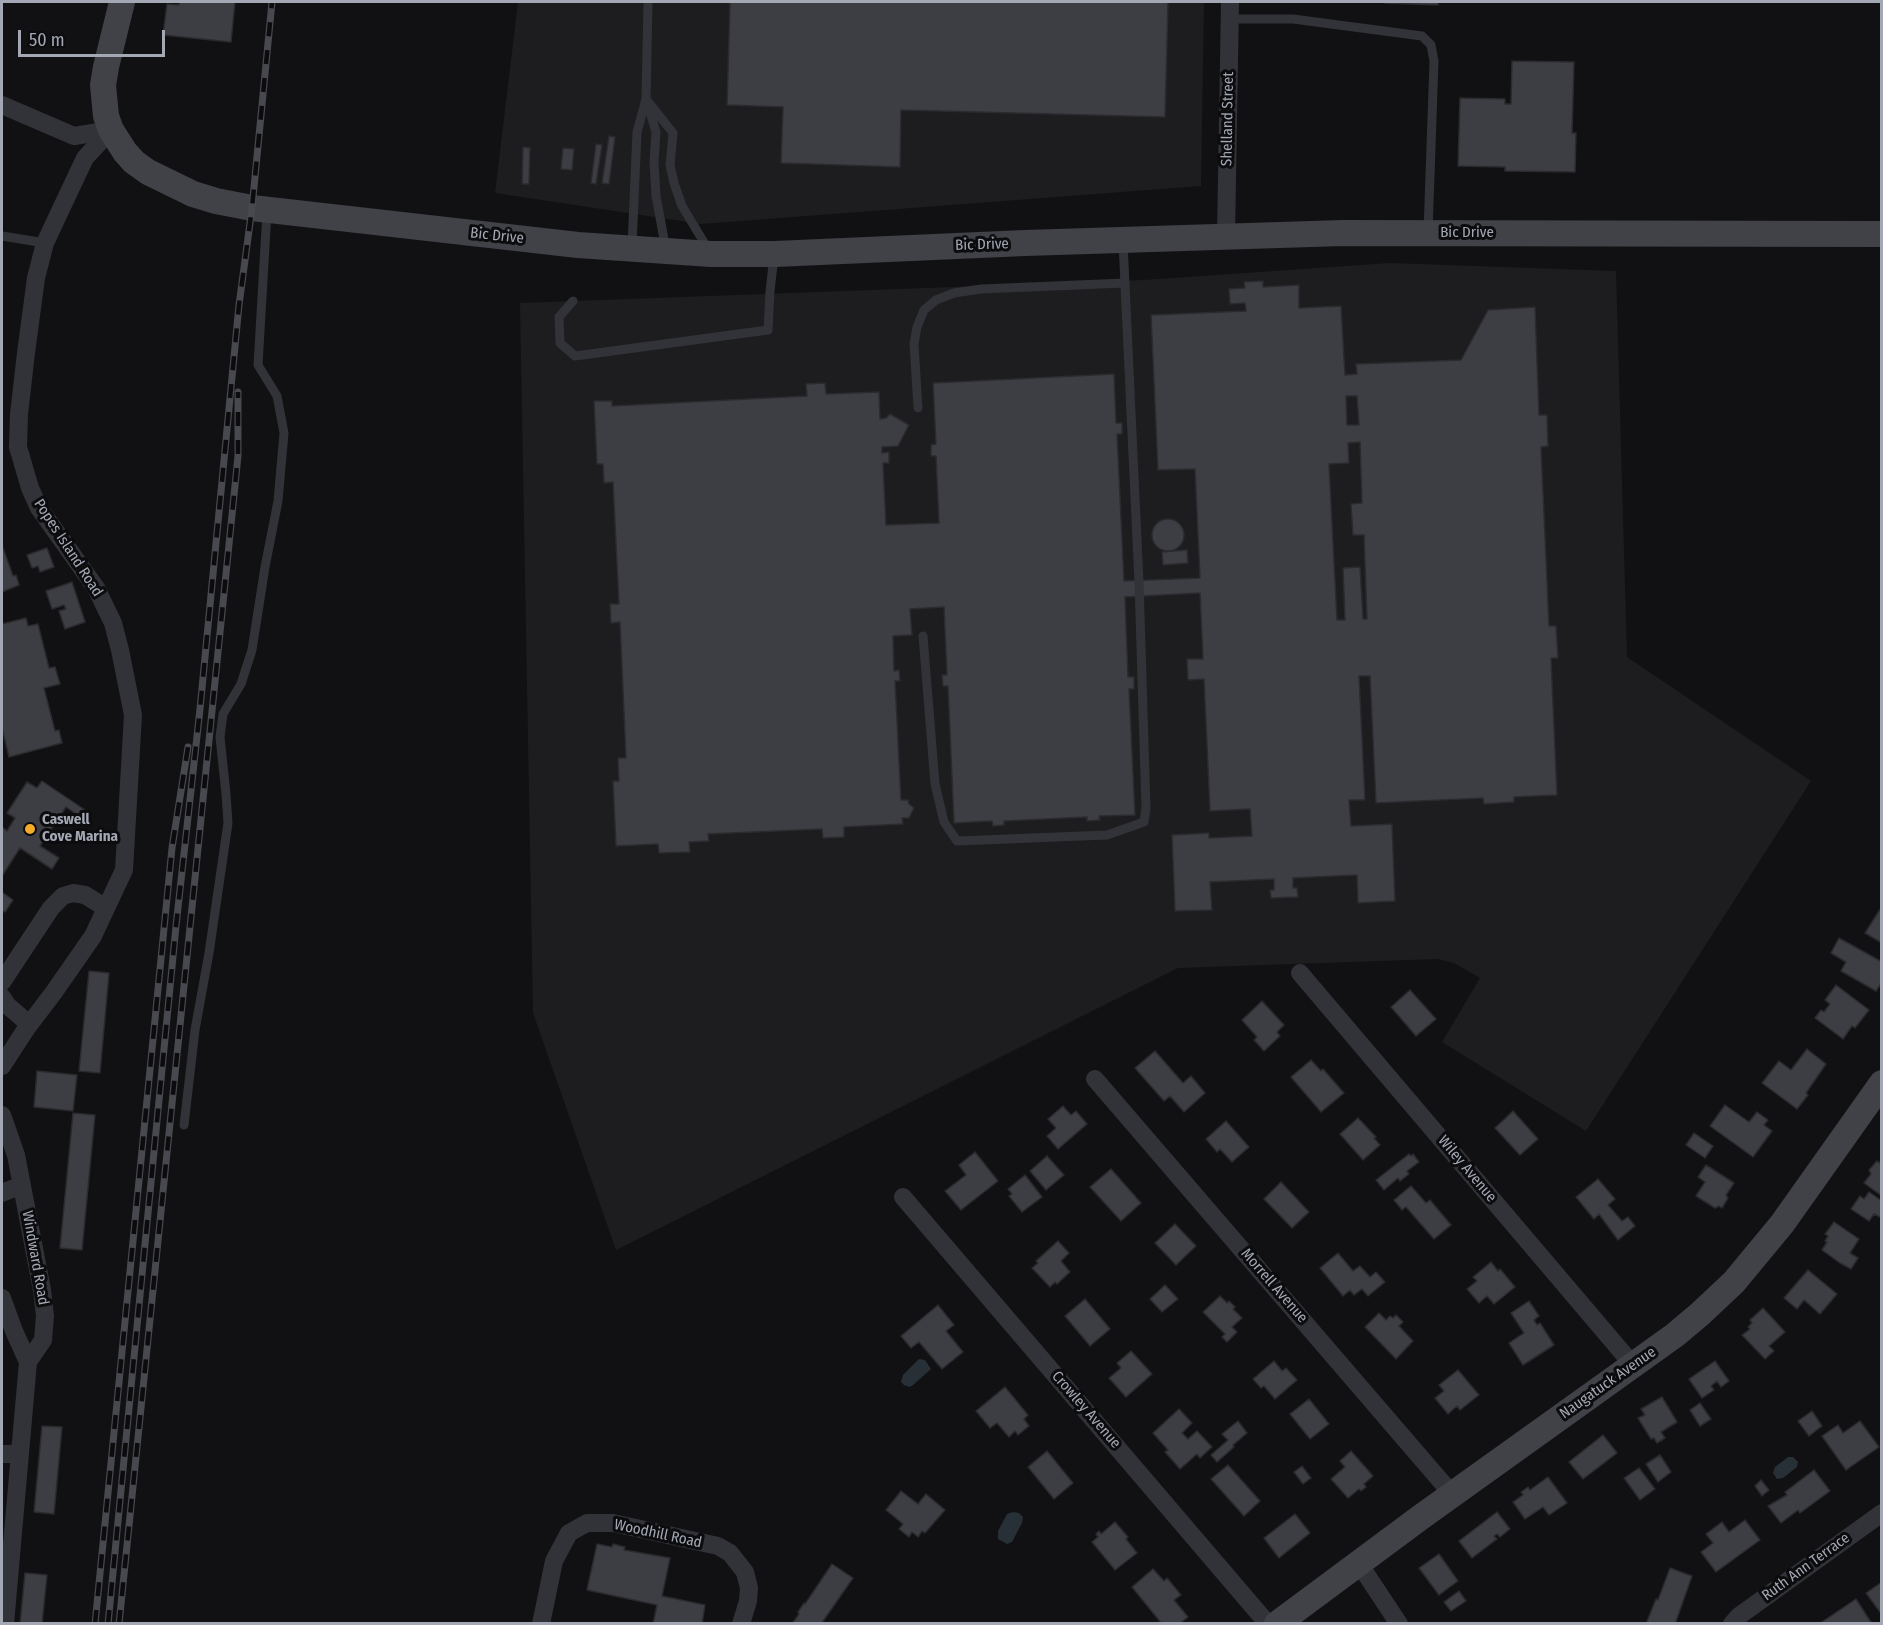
<!DOCTYPE html>
<html>
<head>
<meta charset="utf-8">
<style>
  body { margin:0 }
  #map { position:relative; width:1883px; height:1625px; overflow:hidden; background:#111113; font-family:"Fira Sans Condensed",sans-serif }
  canvas { display:block }
  .frame { position:absolute; inset:0; border:3px solid #a3a8b4; pointer-events:none }
  .scale { position:absolute; left:18px; top:30px; width:147px; height:27px; box-sizing:border-box; border:3px solid #a3a8b4; border-top:0; padding-left:8px; font-size:18px; line-height:21px; white-space:nowrap; color:#a3a8b4; -webkit-text-stroke:4px #0c0c0e; paint-order:stroke }
</style>
</head>
<body>
<div id="map">
<canvas width="1883" height="1625"></canvas>
<div class="frame"></div>
<div class="scale">50 m</div>
</div>
<script>
const context = document.querySelector('canvas').getContext('2d');
context.lineJoin = 'round';
function paint(path, color) { context.fillStyle = color; context.fill(path, 'evenodd'); }
const toPath = rows => new Path2D(rows.map(r => 'M' + r).join(''));
function trace(path, color, width, dash) { context.strokeStyle = color; context.lineWidth = width; context.lineCap = dash ? 'butt' : 'round'; context.setLineDash(dash || []); context.stroke(path); }
function label(font, color, halo, rows, align = 'center') {
  context.font = font + ' "Fira Sans Condensed",sans-serif'; context.lineWidth = 6; context.setLineDash([]); context.textBaseline = 'middle'; context.strokeStyle = halo; context.fillStyle = color; for (const [text, x, y, turn = 0] of rows) {
    context.save(); context.translate(x, y); context.rotate((+turn || 0) * Math.PI / 180); context.textAlign = isNaN(turn) ? turn : align; if (halo) context.strokeText(text, 0, 0); context.fillText(text, 0, 0); context.restore();
  }
}
const built = toPath([
  [518,2,1204,2,1201,186,701,224,495,193],
  [1390,263,1616,271,1627,657,1811,781,1586,1131,1442,1042,1480,978,1454,963,1438,959,1178,968,616,1250,533,1013,520,303,1143,280]
]);
const water = toPath([
  [919,1359,925,1360,931,1369,913,1385,910,1387,904,1385,901,1382,903,1375],
  [1788,1457,1793,1457,1798,1462,1797,1467,1783,1478,1777,1479,1773,1473,1775,1467],
  [1013,1512,1019,1513,1023,1517,1022,1523,1012,1542,1007,1544,998,1539,998,1531,1007,1514]
]);
const building = toPath([
  [179,2,235,2,231,42,163,35,167,4,179,5,179,2],
  [730,2,1168,2,1165,117,901,110,900,167,781,163,783,107,727,105,730,2],
  [1385,2,1438,2,1438,5,1385,3,1385,2],
  [1512,61,1574,62,1572,133,1576,133,1575,172,1505,171,1505,167,1458,166,1460,98,1505,99,1505,104,1511,104,1512,61],
  [609,136,615,137,609,184,602,183,609,136],
  [596,144,602,145,596,184,591,183,596,144],
  [523,147,530,148,529,184,522,184,523,147],
  [563,148,574,149,572,170,561,169,563,148],
  [1263,281,1263,287,1299,285,1299,308,1341,306,1345,375,1357,374,1356,364,1461,360,1488,310,1535,307,1539,415,1547,415,1548,446,1541,447,1549,626,1556,626,1558,658,1551,658,1557,795,1514,797,1514,802,1484,804,1483,798,1376,803,1370,676,1359,676,1365,800,1349,800,1351,826,1392,824,1395,901,1358,903,1357,875,1293,878,1293,888,1297,888,1298,897,1271,898,1270,890,1274,890,1274,879,1210,882,1212,910,1175,911,1172,835,1209,833,1209,838,1252,836,1250,809,1210,811,1204,679,1188,680,1187,659,1203,659,1200,593,1125,597,1128,677,1134,677,1134,689,1129,689,1135,815,1099,816,1100,820,1087,821,1087,817,1004,821,1004,825,993,826,992,821,954,823,948,686,943,686,942,675,947,675,944,607,910,609,912,635,893,636,894,671,899,670,900,681,895,681,901,800,908,800,909,804,914,808,909,818,902,818,903,824,844,827,844,837,823,838,822,829,708,834,709,841,689,842,690,852,659,853,658,844,616,846,613,781,619,781,618,758,626,758,620,622,611,623,610,604,619,604,613,482,604,483,603,464,597,464,594,401,612,401,612,406,807,396,806,384,825,383,826,394,879,392,880,419,886,418,890,414,909,425,898,446,882,447,882,453,889,452,889,463,883,463,886,525,939,523,936,456,931,456,931,445,936,444,933,383,1114,374,1116,423,1122,423,1122,434,1117,434,1124,581,1200,578,1195,469,1158,470,1151,315,1246,311,1245,303,1230,304,1229,289,1245,288,1244,282,1263,281],
  [1346,396,1357,396,1359,425,1347,425,1346,396],
  [1360,442,1362,503,1351,504,1353,535,1364,535,1367,619,1363,619,1360,567,1343,568,1345,620,1337,620,1329,464,1349,463,1348,443,1360,442],
  '1152 535a16 16 0 1 1 32 0a16 16 0 1 1-32 0Z',
  [2,545,13,576,16,575,19,585,2,592,2,545],
  [47,548,54,567,40,572,38,566,32,568,27,555,47,548],
  [1187,550,1188,563,1163,565,1162,552,1187,550],
  [72,582,85,622,65,629,59,611,66,609,64,605,52,609,46,591,72,582],
  [26,618,28,626,38,624,49,668,55,667,60,684,44,688,55,731,59,730,62,743,9,757,2,728,2,624,26,618],
  [42,781,88,812,83,819,66,807,40,846,59,858,52,869,20,848,2,876,2,827,7,831,15,818,7,813,27,782,37,788,42,781],
  [2,892,13,900,5,912,2,910,2,892],
  [1881,908,1882,909,1882,943,1865,933,1881,908],
  [1839,938,1882,962,1882,982,1876,991,1841,971,1846,962,1831,953,1839,938],
  [89,971,109,973,100,1073,79,1071,89,971],
  [1836,985,1869,1010,1855,1028,1852,1026,1843,1039,1815,1018,1821,1010,1824,1012,1830,1004,1825,1000,1836,985],
  [1410,990,1436,1019,1416,1036,1391,1007,1410,990],
  [1262,1001,1284,1025,1277,1032,1280,1036,1264,1051,1254,1040,1257,1037,1242,1020,1262,1001],
  [1807,1049,1826,1064,1806,1093,1808,1095,1797,1109,1762,1083,1779,1061,1791,1070,1807,1049],
  [1155,1051,1183,1083,1191,1076,1205,1093,1184,1112,1170,1096,1164,1101,1135,1068,1155,1051],
  [1311,1060,1321,1071,1323,1069,1344,1093,1321,1112,1291,1077,1311,1060],
  [37,1071,77,1075,73,1111,34,1107,37,1071],
  [1725,1105,1749,1122,1757,1112,1768,1120,1764,1125,1772,1131,1753,1157,1710,1126,1725,1105],
  [1063,1106,1071,1115,1076,1111,1087,1124,1058,1149,1047,1136,1056,1128,1048,1119,1063,1106],
  [1513,1111,1538,1139,1520,1155,1495,1128,1513,1111],
  [73,1113,95,1115,82,1250,60,1248,73,1113],
  [1358,1118,1376,1137,1374,1138,1380,1145,1363,1160,1340,1134,1358,1118],
  [1226,1121,1249,1147,1232,1162,1220,1149,1217,1152,1206,1139,1226,1121],
  [1694,1133,1713,1146,1705,1158,1686,1145,1694,1133],
  [975,1152,998,1181,961,1210,945,1191,966,1175,959,1165,975,1152],
  [1409,1154,1411,1156,1413,1154,1419,1162,1407,1171,1409,1174,1400,1181,1398,1178,1384,1190,1376,1180,1409,1154],
  [1047,1156,1064,1175,1046,1190,1030,1171,1047,1156],
  [1882,1159,1882,1196,1864,1183,1871,1174,1869,1170,1877,1161,1879,1163,1882,1159],
  [1706,1165,1734,1183,1726,1195,1728,1198,1722,1208,1719,1206,1715,1208,1696,1196,1705,1182,1698,1177,1706,1165],
  [1111,1169,1141,1203,1121,1221,1090,1187,1111,1169],
  [1025,1175,1042,1197,1022,1212,1009,1196,1012,1194,1008,1189,1025,1175],
  [1598,1179,1615,1199,1608,1205,1622,1221,1628,1217,1635,1226,1618,1240,1599,1214,1594,1219,1576,1197,1598,1179],
  [1281,1182,1309,1212,1292,1228,1264,1199,1281,1182],
  [1411,1186,1426,1203,1430,1200,1451,1225,1434,1239,1406,1207,1402,1210,1394,1200,1411,1186],
  [1869,1192,1882,1201,1882,1218,1874,1214,1869,1221,1851,1209,1860,1196,1864,1199,1869,1192],
  [1834,1222,1859,1239,1850,1253,1858,1258,1851,1269,1840,1263,1822,1250,1827,1242,1825,1241,1828,1236,1825,1234,1834,1222],
  [1175,1224,1196,1246,1176,1265,1155,1243,1175,1224],
  [1058,1241,1069,1253,1061,1261,1070,1272,1057,1284,1055,1282,1050,1287,1032,1268,1038,1263,1036,1261,1058,1241],
  [1338,1253,1353,1271,1360,1266,1370,1277,1376,1272,1385,1282,1368,1296,1362,1289,1354,1295,1350,1290,1343,1296,1320,1268,1338,1253],
  [1491,1262,1498,1271,1500,1269,1515,1287,1494,1304,1487,1296,1479,1303,1467,1289,1477,1281,1473,1277,1491,1262],
  [1808,1270,1837,1294,1820,1314,1804,1300,1797,1309,1784,1298,1808,1270],
  [1165,1285,1178,1299,1162,1312,1150,1299,1165,1285],
  [1220,1296,1227,1303,1229,1301,1235,1307,1233,1309,1242,1318,1232,1327,1237,1332,1227,1342,1222,1337,1225,1334,1203,1312,1220,1296],
  [1085,1299,1110,1329,1090,1346,1065,1316,1085,1299],
  [1529,1301,1539,1316,1534,1320,1537,1325,1540,1323,1554,1345,1523,1365,1509,1343,1524,1333,1511,1313,1529,1301],
  [938,1305,954,1325,946,1331,963,1352,942,1369,919,1342,911,1348,901,1336,938,1305],
  [1763,1308,1785,1332,1769,1346,1774,1351,1765,1359,1742,1335,1750,1329,1748,1327,1752,1323,1750,1320,1763,1308],
  [1379,1313,1386,1320,1390,1316,1393,1318,1396,1315,1403,1322,1399,1326,1413,1341,1396,1359,1365,1327,1379,1313],
  [1131,1351,1152,1374,1126,1397,1109,1378,1121,1368,1117,1363,1131,1351],
  [1274,1361,1282,1371,1286,1368,1297,1380,1275,1399,1264,1386,1261,1388,1253,1379,1274,1361],
  [1715,1361,1729,1381,1721,1387,1717,1381,1711,1386,1714,1390,1702,1398,1689,1379,1715,1361],
  [1458,1370,1479,1395,1460,1410,1457,1406,1448,1414,1435,1398,1444,1391,1439,1385,1458,1370],
  [1005,1387,1028,1415,1024,1419,1029,1426,1018,1435,1015,1431,1009,1437,997,1423,990,1428,976,1411,1005,1387],
  [1662,1397,1677,1422,1661,1432,1665,1438,1657,1443,1654,1438,1651,1439,1638,1418,1645,1415,1641,1409,1662,1397],
  [1309,1399,1329,1424,1310,1439,1290,1414,1309,1399],
  [1700,1403,1711,1419,1700,1426,1690,1410,1700,1403],
  [1179,1409,1192,1423,1182,1433,1188,1439,1197,1431,1212,1447,1200,1458,1197,1454,1180,1469,1165,1452,1168,1450,1153,1433,1179,1409],
  [1812,1411,1822,1426,1809,1436,1798,1421,1812,1411],
  [1238,1421,1247,1433,1233,1445,1234,1447,1217,1462,1211,1455,1228,1440,1222,1434,1238,1421],
  [1860,1421,1879,1447,1846,1470,1822,1436,1838,1425,1843,1433,1860,1421],
  [42,1426,62,1427,54,1514,34,1512,42,1426],
  [1603,1435,1617,1453,1583,1479,1569,1462,1603,1435],
  [1047,1451,1073,1483,1054,1499,1028,1467,1047,1451],
  [1351,1451,1373,1476,1364,1484,1366,1487,1361,1491,1359,1489,1348,1498,1331,1479,1345,1467,1340,1461,1351,1451],
  [1660,1455,1671,1472,1658,1482,1646,1464,1660,1455],
  [1228,1465,1260,1501,1244,1516,1211,1479,1228,1465],
  [1302,1466,1311,1478,1303,1484,1294,1472,1302,1466],
  [1639,1468,1655,1489,1640,1500,1624,1478,1639,1468],
  [1814,1470,1830,1491,1800,1513,1798,1510,1781,1523,1768,1506,1787,1495,1785,1492,1814,1470],
  [1548,1477,1567,1503,1549,1515,1543,1507,1525,1519,1513,1502,1523,1495,1521,1492,1528,1487,1530,1490,1548,1477],
  [1761,1480,1769,1490,1762,1496,1755,1486,1761,1480],
  [901,1491,918,1504,926,1494,945,1510,925,1533,922,1531,918,1537,912,1532,909,1537,899,1529,903,1524,886,1510,901,1491],
  [1497,1512,1510,1529,1500,1537,1497,1534,1494,1536,1497,1539,1472,1558,1459,1541,1497,1512],
  [1295,1514,1310,1533,1279,1558,1264,1538,1295,1514],
  [1745,1520,1760,1540,1716,1572,1701,1552,1713,1543,1706,1534,1722,1522,1729,1532,1745,1520],
  [1115,1522,1128,1537,1126,1539,1137,1553,1115,1570,1092,1542,1098,1537,1096,1534,1099,1531,1101,1534,1115,1522],
  [597,1544,612,1547,613,1544,625,1547,624,1550,670,1558,662,1596,705,1605,702,1624,653,1624,657,1605,587,1590,597,1544],
  [1439,1554,1458,1581,1439,1595,1419,1568,1439,1554],
  [832,1564,853,1578,821,1624,792,1624,799,1614,798,1612,804,1603,805,1604,832,1564],
  [1670,1568,1692,1576,1675,1624,1646,1624,1656,1599,1658,1600,1670,1568],
  [1153,1569,1164,1581,1167,1578,1181,1595,1174,1600,1188,1617,1179,1624,1162,1624,1132,1587,1153,1569],
  [25,1573,47,1575,42,1624,20,1624,25,1573],
  [1882,1582,1882,1611,1880,1612,1866,1593,1882,1582],
  [1459,1591,1466,1601,1451,1611,1444,1602,1459,1591],
  [1856,1599,1872,1624,1819,1624,1856,1599]
]);
const lane = toPath([
  [648,2,646,99,673,133,670,165,674,183,682,206,708,249],
  [1230,19,1293,19,1422,36,1431,45,1434,61,1428,232],
  [2,236,45,243],
  [632,246,637,132,646,99,656,132,654,162,656,196,666,250],
  [573,301,559,317,560,343,575,356,768,330,770,291,774,256],
  [918,408,914,344,917,327,924,310,936,300,954,293,981,289,1125,283],
  [923,636,935,784,944,822,957,841,1107,835,1144,822,1146,808,1139,582,1123,242],
  [184,1125,195,1030,209,953,228,823,226,794,220,737,223,714,241,684,252,650,265,567,278,501,284,433,277,396,258,365,267,212]
]);
const street = toPath([
  [2,105,74,136,111,130],
  [1226,236,1230,2],
  [1300,973,1633,1365],
  [2,982,51,908,63,896,73,893,85,895,106,908],
  [2,997,7,1005,29,1024],
  [2,1066,26,1029,54,992,93,936,124,870,133,715,120,650,113,623,96,588,39,508,30,488,18,447,19,414,26,353,36,278,45,243,85,158,111,130],
  [1095,1079,1452,1494],
  [2,1115,16,1155,42,1290,45,1316,43,1340,28,1362,5,1624],
  [2,1193,22,1185],
  [903,1197,1268,1624],
  [2,1298,14,1331,28,1362],
  [2,1454,20,1454],
  [1358,1562,1399,1624],
  [541,1624,554,1561,569,1533,587,1523,613,1523,718,1546,730,1553,745,1572,749,1588,748,1601,741,1624],
  [1732,1624,1739,1616,1882,1513]
]);
const secondary = toPath([
  [122,2,106,67,103,85,106,116,111,130,125,152,134,162,148,172,193,194,216,201,252,208,578,245,711,254,775,254,1025,243,1343,233,1882,234],
  [1277,1624,1421,1517,1675,1335,1700,1314,1734,1282,1782,1224,1882,1083]
]);
const rail = toPath([
  [95,1624,172,848,188,747],
  [108,1624,176,926,200,709,239,305,252,208,272,2],
  [119,1624,238,456,238,392]
]);
const markers = [
  [30,829,6,"#f3ac29"]
];
const streetNames = [
  ["Shelland Street",1228,119,-89],
  ["Bic Drive",1467,233],
  ["Bic Drive",497,236,6],
  ["Bic Drive",982,245,-2],
  ["Popes Island Road",68,548,57],
  ["Wiley Avenue",1467,1169,50],
  ["Windward Road",35,1258,80],
  ["Morrell Avenue",1274,1286,49],
  ["Naugatuck Avenue",1608,1383,-35],
  ["Crowley Avenue",1086,1410,49],
  ["Woodhill Road",658,1534,12],
  ["Ruth Ann Terrace",1806,1567,-36]
];
const poiNames = [
  ["Caswell",42,820],
  ["Cove Marina",42,837]
];
paint(built, '#1d1d20');
paint(water, '#283037');
paint(building, '#3d3e43');
trace(building, '#2b2b2f', 1.5);
trace(lane, '#323338', 9);
trace(street, '#323338', 18);
trace(secondary, '#404248', 26);
trace(rail, '#47494f', 7);
trace(rail, '#0c0c0e', 4.5, [14]);
for (const [x, y, r, color] of markers) { const dot = new Path2D(); dot.arc(x, y, r, 0, 2 * Math.PI); context.fillStyle = color; context.fill(dot); trace(dot, '#0c0c0e', 2); }
label('15px', '#a3a8b4', '#0c0c0e', streetNames);
label('bold 15px', '#a3a8b4', '#0c0c0e', poiNames, 'left');
</script>
</body>
</html>
